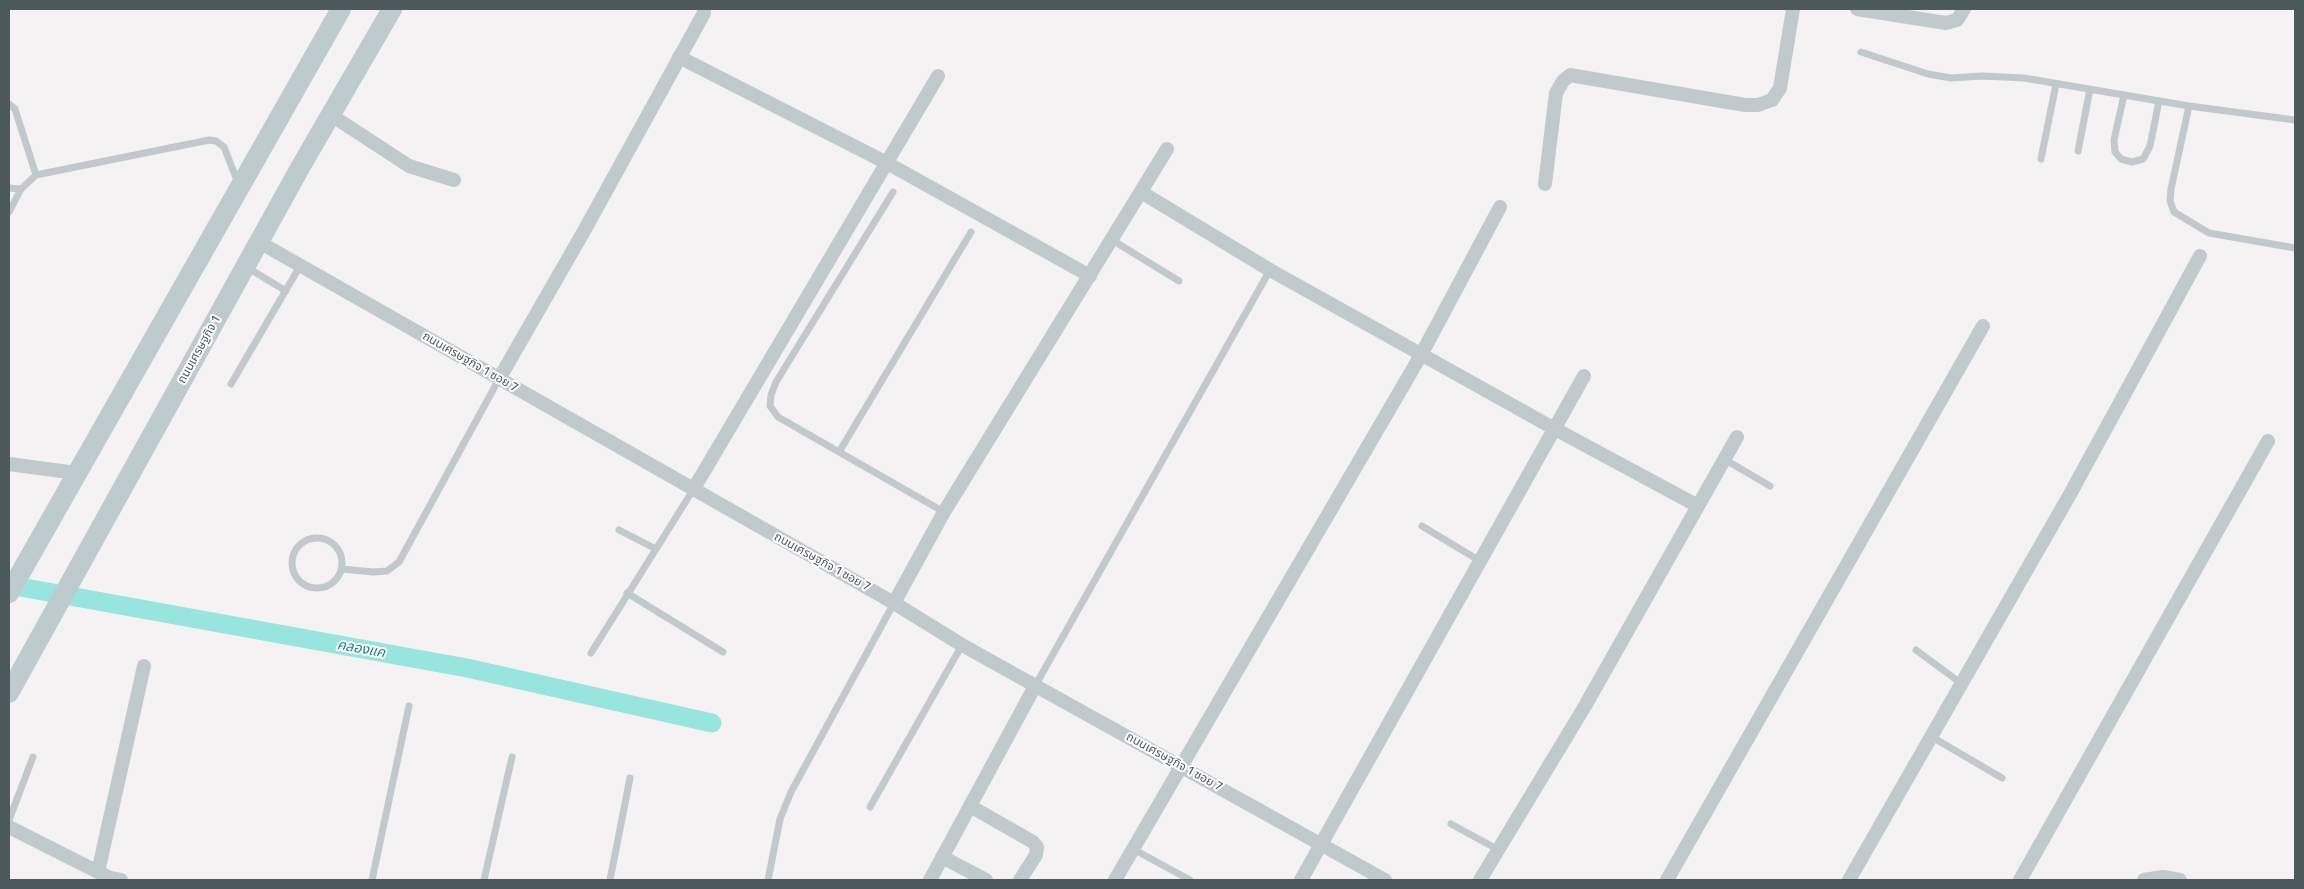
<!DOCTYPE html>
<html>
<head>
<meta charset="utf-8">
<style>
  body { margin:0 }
  #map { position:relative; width:2304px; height:889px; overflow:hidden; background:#f4f2f3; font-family:Rubik,sans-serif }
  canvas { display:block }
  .frame { position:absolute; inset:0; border:10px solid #4c5a5e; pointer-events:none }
</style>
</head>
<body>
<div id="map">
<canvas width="2304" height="889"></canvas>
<div class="frame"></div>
</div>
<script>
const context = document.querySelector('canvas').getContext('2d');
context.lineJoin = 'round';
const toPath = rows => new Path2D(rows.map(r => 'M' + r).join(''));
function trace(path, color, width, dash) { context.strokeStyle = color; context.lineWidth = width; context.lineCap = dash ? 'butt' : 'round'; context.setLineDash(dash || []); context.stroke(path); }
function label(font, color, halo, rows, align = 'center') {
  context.font = font + ' Rubik,"Noto Sans Thai",sans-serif'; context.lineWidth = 4; context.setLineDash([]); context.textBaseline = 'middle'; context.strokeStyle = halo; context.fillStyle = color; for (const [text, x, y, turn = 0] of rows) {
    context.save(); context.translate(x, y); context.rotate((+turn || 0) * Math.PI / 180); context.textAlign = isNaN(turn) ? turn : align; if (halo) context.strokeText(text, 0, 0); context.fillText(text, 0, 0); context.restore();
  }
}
const canal = toPath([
  [9,585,467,668,712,723]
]);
const lane = toPath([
  [1861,52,1928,74,1951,78,1982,76,2024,78,2189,106,2295,120],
  [2124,95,2114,140,2115,152,2121,159,2132,162,2143,159,2150,146,2159,101],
  [9,104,15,109,36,175],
  [2189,106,2171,189,2170,201,2174,212,2209,233,2295,248],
  [2078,151,2090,89],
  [2041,159,2056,84],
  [9,188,21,189],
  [893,192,776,382,771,395,770,406,778,417,944,512],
  [9,212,21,189,36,175,209,140,216,141,224,147,238,183],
  [1112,240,1179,281],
  [248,268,286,291],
  [231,384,300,266],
  [839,452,971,232],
  [1724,459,1770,486],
  [1422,526,1480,561],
  [619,530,656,549],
  '292 563a25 25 0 1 1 50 0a25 25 0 1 1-50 0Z',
  [342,569,373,572,387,571,399,562,499,379],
  [627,593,723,652],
  [1916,650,1962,684],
  [591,653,693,490],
  [1035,686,1270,270],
  [1932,737,2002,778],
  [870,807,962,645],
  [9,820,33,757],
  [1451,824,1497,849],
  [1133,849,1190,880],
  [372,880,409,706],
  [484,880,512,757],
  [610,880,630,778],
  [768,880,780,819,791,792,894,603]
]);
const street = toPath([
  [1857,9,1946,23,1957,20,1964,9],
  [679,57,887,163,1090,276],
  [331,115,409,166,454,180],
  [1545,184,1556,93,1563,81,1570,75,1745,105,1758,105,1772,100,1780,88,1793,9],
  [1141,192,1270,270,1555,429,1698,506],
  [259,242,894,603,962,645,1385,880],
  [499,379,584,231,704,13],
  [9,464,76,473],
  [693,490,938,76],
  [894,603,944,512,1167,149],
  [970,806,1033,842,1037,847,1036,855,1020,880],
  [9,827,110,878,121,880],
  [942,857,986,880],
  [98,872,144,666],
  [930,880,1035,686],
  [1115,880,1421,355,1500,207],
  [1301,880,1584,376],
  [1480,880,1585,706,1737,437],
  [1667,880,1983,326],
  [1849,880,2069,496,2200,256],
  [2020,880,2268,441],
  [2144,880,2163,877,2180,880]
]);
const secondary = toPath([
  [9,593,341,9],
  [9,693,301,166,392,9]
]);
const streetNames = [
  ["ถนนเศรษฐกิจ 1",199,350,-61],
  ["ถนนเศรษฐกิจ 1 ซอย 7",470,362,30],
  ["ถนนเศรษฐกิจ 1 ซอย 7",822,562,29],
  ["ถนนเศรษฐกิจ 1 ซอย 7",1174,762,29]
];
const waterNames = [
  ["คลองแค",361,649,10]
];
trace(canal, '#98e5df', 19);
trace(lane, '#c0cacd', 7);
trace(street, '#c0cacd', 14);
trace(secondary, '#bdcace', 20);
label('12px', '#4c5a5e', '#fff', streetNames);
label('italic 14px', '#19847d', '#fff', waterNames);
</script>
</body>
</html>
